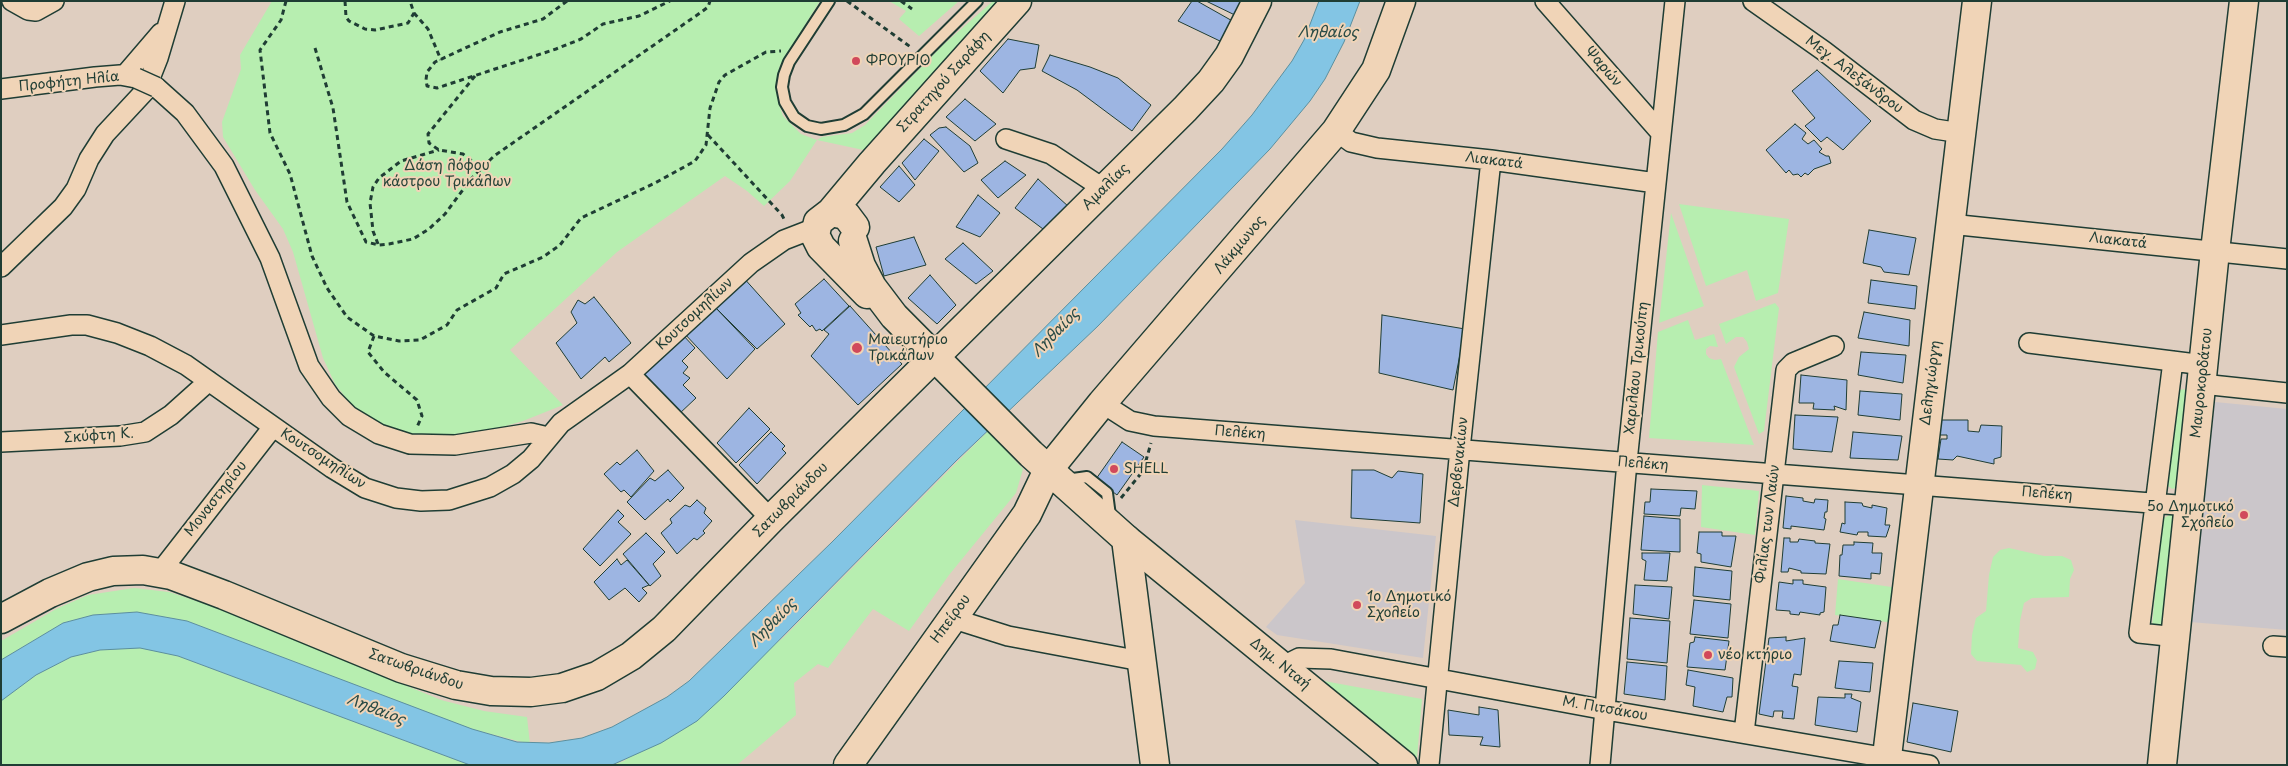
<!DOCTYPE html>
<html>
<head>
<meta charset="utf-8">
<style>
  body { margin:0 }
  #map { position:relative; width:2288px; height:766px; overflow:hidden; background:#dfcec0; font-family:"Playpen Sans",sans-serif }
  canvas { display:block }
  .frame { position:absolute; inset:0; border:2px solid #1f3d34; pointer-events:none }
</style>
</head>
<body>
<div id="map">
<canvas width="2288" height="766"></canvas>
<div class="frame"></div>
</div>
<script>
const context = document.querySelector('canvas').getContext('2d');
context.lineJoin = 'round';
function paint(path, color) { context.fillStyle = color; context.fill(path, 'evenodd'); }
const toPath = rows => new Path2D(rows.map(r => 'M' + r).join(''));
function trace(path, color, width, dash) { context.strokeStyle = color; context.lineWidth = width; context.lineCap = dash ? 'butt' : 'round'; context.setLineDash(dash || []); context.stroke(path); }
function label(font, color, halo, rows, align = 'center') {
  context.font = font + ' "Playpen Sans",sans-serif'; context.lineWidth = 4; context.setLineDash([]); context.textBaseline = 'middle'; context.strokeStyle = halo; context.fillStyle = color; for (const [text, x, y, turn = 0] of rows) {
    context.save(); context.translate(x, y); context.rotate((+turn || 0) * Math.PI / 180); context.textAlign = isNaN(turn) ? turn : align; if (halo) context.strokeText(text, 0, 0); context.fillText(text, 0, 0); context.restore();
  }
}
const built = toPath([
  [2215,402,2287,409,2287,630,2190,622],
  [1295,520,1436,536,1423,658,1277,635,1266,627,1305,583]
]);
const green = toPath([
  [272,1,820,1,780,65,777,83,778,101,783,116,801,134,817,140,822,137,852,133,865,125,943,45,993,1,1002,1,868,151,817,140,790,181,764,206,747,191,725,176,617,252,510,350,563,405,523,421,492,430,427,437,401,433,363,415,350,403,335,384,323,358,293,252,283,229,255,190,223,137,222,122,241,69,240,55],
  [889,1,959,1,919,36,899,19,906,11],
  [1679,204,1789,219,1778,293,1756,301,1747,270,1706,286],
  [1671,213,1704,306,1659,323],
  [1775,303,1779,308,1764,431,1759,434,1734,367,1739,357,1749,349,1747,342,1743,337,1736,337,1726,344,1719,324],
  [1688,320,1695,340,1714,334,1718,347,1710,346,1706,349,1706,354,1709,358,1715,360,1721,359,1754,445,1649,438,1658,332],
  [2183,389,2188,391,2178,487,2172,489,2167,485,2178,391],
  [988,431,1023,469,1016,493,949,575,909,631,873,609,828,668,818,664,794,683,796,715,737,765,612,765,624,761,783,638],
  [1702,485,1759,491,1755,535,1701,527],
  [2171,514,2176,518,2166,627,2152,626,2162,519],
  [2009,548,2044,556,2062,556,2071,560,2074,570,2070,579,2069,597,2032,598,2024,603,2020,621,2018,648,2033,652,2037,660,2035,669,2027,672,2021,665,1977,661,1971,654,1972,635,1976,618,1986,611,1989,575,1993,557,2000,550],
  [1838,579,1898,588,1894,623,1835,615],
  [134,588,169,592,221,609,441,700,484,711,527,717,530,744,471,729,187,621,137,612,93,615,63,623,1,660,1,641,56,609,88,595],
  [129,647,151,649,178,656,470,765,1,765,1,701,36,675,71,657,100,650],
  [1324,681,1422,699,1417,758]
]);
const water = toPath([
  [1319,1,1360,1,1344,42,1325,79,1310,101,1270,149,1098,326,957,460,724,696,697,721,661,743,612,765,470,765,178,656,140,648,100,650,71,657,36,675,1,701,1,660,63,623,93,615,137,612,187,621,472,729,517,742,549,743,582,738,612,727,667,697,689,681,832,542,1222,149,1252,115,1292,61,1304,40,1319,1]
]);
const building = toPath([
  [1192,1,1197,1,1236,23,1222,42,1178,21,1192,1],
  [1206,1,1249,1,1241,18,1206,1],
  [1008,39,1039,45,1035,68,1020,70,1003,93,980,71,1008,39],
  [1050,55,1090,67,1118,78,1151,105,1132,131,1077,90,1042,71,1050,55],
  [1817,70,1871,121,1843,150,1827,137,1821,142,1805,126,1815,118,1792,91,1817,70],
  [965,99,996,124,975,141,946,117,965,99],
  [1795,124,1806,133,1802,139,1808,144,1814,140,1822,149,1819,152,1826,156,1829,156,1831,163,1814,169,1808,175,1805,173,1801,177,1798,174,1793,175,1789,170,1786,173,1766,150,1795,124],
  [946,127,970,146,978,163,964,172,930,135,939,128,946,127],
  [924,139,939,151,915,180,902,163,924,139],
  [1005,161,1026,175,998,198,981,180,1005,161],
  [899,166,915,185,899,202,880,187,899,166],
  [1038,179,1069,207,1047,232,1015,208,1038,179],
  [978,195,1000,213,980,237,956,227,978,195],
  [1869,230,1916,238,1909,275,1884,272,1881,267,1863,263,1869,230],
  [914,237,926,265,884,276,876,247,914,237],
  [963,243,993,271,976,284,945,259,963,243],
  [930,275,956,305,937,324,908,298,930,275],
  [742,276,785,324,757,349,713,305,742,276],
  [824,279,849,306,822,331,820,329,816,331,812,325,810,327,798,315,801,313,795,304,824,279],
  [1871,280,1917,286,1915,309,1868,303,1871,280],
  [594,297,631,343,609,362,605,357,581,379,556,343,577,323,571,312,578,300,585,304,594,297],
  [713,305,755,349,727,379,683,332,713,305],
  [850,306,902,364,858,405,811,356,829,334,824,330,850,306],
  [1864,312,1910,320,1909,346,1858,338,1864,312],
  [1382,315,1465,329,1453,390,1379,373,1382,315],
  [682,334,695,348,682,361,688,367,683,373,690,378,683,385,696,398,679,414,639,373,682,334],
  [1861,352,1906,355,1903,383,1858,375,1861,352],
  [1801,375,1847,380,1846,410,1834,406,1835,410,1813,409,1814,403,1799,403,1801,375],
  [1860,391,1902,394,1900,420,1858,415,1860,391],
  [749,408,770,429,736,463,717,443,749,408],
  [1795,415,1838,417,1832,452,1793,449,1795,415],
  [1941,420,1968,420,1968,431,1979,432,1981,425,2002,426,2001,457,1994,459,1994,464,1957,456,1953,460,1938,459,1941,439,1947,439,1947,435,1940,435,1941,420],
  [771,432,785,446,782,449,786,453,757,484,739,465,771,432],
  [1853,432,1902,436,1898,460,1850,458,1853,432],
  [1122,442,1144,457,1117,495,1096,479,1122,442],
  [637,450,654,471,631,497,624,490,621,492,604,474,617,462,620,465,637,450],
  [668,470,684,488,670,502,668,499,645,520,627,502,650,478,655,481,668,470],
  [1352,470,1374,470,1392,478,1398,471,1423,474,1420,523,1351,518,1352,470],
  [1651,489,1697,491,1695,509,1681,508,1680,516,1644,514,1645,502,1650,502,1651,489],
  [1786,496,1803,498,1803,501,1814,503,1815,499,1828,500,1827,512,1825,512,1824,518,1826,519,1824,530,1791,526,1791,529,1783,528,1786,496],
  [697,500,706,508,704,513,712,521,703,531,705,533,697,540,694,538,677,554,661,533,672,523,670,519,685,505,690,507,697,500],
  [1845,502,1862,503,1863,506,1872,508,1872,505,1887,508,1885,525,1890,525,1886,537,1868,536,1868,532,1858,532,1857,535,1840,532,1842,523,1845,524,1845,502],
  [618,510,624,516,618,522,631,534,600,566,583,549,618,510],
  [1644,516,1680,519,1680,552,1641,550,1644,516],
  [1699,532,1722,532,1722,536,1736,536,1731,567,1701,562,1701,554,1697,553,1699,532],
  [646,533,665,552,653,564,661,576,650,586,623,554,646,533],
  [1784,538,1790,538,1790,542,1798,542,1799,539,1815,541,1815,543,1830,544,1826,574,1801,573,1801,571,1789,568,1788,572,1781,572,1784,538],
  [1854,542,1873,543,1872,553,1882,553,1880,574,1871,573,1871,579,1839,576,1840,555,1842,555,1843,545,1854,545,1854,542],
  [1642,553,1670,553,1667,581,1644,580,1646,561,1642,559,1642,553],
  [617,559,621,565,627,560,649,585,642,588,647,593,639,602,625,588,609,600,594,582,617,559],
  [1695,567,1732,571,1730,600,1693,596,1695,567],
  [1793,580,1803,580,1803,584,1826,587,1824,612,1820,613,1820,615,1800,612,1799,615,1790,614,1790,611,1776,610,1779,582,1793,584,1793,580],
  [1635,585,1672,587,1669,619,1633,614,1635,585],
  [1694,600,1731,604,1728,638,1690,634,1694,600],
  [1840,615,1881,621,1875,648,1830,641,1833,625,1838,625,1840,615],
  [1630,618,1670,621,1667,663,1627,659,1630,618],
  [1695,637,1729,641,1725,670,1687,667,1690,643,1694,642,1695,637],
  [1786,637,1786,641,1805,638,1801,675,1794,674,1792,686,1798,687,1794,719,1782,718,1783,711,1774,711,1773,717,1759,714,1769,638,1786,637],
  [1839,661,1873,663,1870,692,1835,688,1839,661],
  [1627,662,1667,666,1665,700,1624,694,1627,662],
  [1688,670,1733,678,1732,697,1727,697,1723,712,1693,706,1695,687,1686,685,1688,670],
  [1845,694,1852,694,1851,698,1861,702,1857,732,1815,725,1818,697,1845,698,1845,694],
  [1913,703,1958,711,1951,752,1907,742,1913,703],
  [1479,707,1498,710,1500,747,1480,745,1483,737,1449,735,1448,710,1479,715,1479,707]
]);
const path = toPath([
  [286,1,281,20,260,50,270,133,290,174,312,256,327,288,347,317,374,336,399,341,420,340,447,325,457,310,496,288,504,274,543,257,560,245,581,218,655,183,695,161,706,145,710,108,719,82,725,75,766,52,781,51],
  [345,1,346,17,349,21,365,29,375,30,408,23,414,13,410,1],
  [567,1,543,19,500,32,435,62,427,72,426,80,427,86,437,88,556,49,581,39,603,24,639,16,670,1],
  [847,1,912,48],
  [901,1,912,9],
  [414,13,428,29,441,60],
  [315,48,333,108,347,202,366,242,379,245,389,244,413,239,429,229,445,214,471,179,494,156,700,13,708,7,710,1],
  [475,76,428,134,429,143,439,150,463,154,481,168],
  [708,135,782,215,785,221],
  [378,244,373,231,370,203,373,187,379,178,401,161,439,150],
  [374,336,368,352,384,372,417,400,422,416,417,427],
  [1121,498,1143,471,1151,443]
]);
const lane = toPath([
  [829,1,789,62,784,75,782,87,785,102,794,117,807,126,821,129,844,125,864,114,977,1],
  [1066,480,1087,477,1107,493,1110,516]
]);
const street = toPath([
  [12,1,28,10,36,11,54,1],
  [1545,1,1661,133],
  [1753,1,1824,51,1914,120,1935,129,1961,133],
  [125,75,161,33],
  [156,87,185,113,224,166,270,258,309,366,331,398,349,416,379,434,410,444,455,445,531,433,548,437],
  [1,89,95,77,120,75,136,78],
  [1336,131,1351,142,1377,148,1491,160,1656,183],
  [1006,139,1051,154,1104,189],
  [1950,224,2287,259],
  [1,267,63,207,76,189,89,159,105,134,145,91,158,58,175,1],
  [1,335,71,325,87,325,117,333,150,346,186,365,332,468,365,488,396,498,421,501,449,500,490,487,513,474,531,459,561,423,630,374,751,263,784,240,815,228],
  [2029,343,2204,365],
  [2173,361,2139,633,2177,637],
  [630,374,771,519],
  [2202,384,2287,393],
  [1102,403,1130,421,1154,426,2190,506],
  [1,442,120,436,145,432,171,415,209,381],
  [160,572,273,427],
  [951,618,1008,636,1141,661],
  [2273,646,2287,647],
  [1283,666,1299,658,1331,659,1606,710,1929,765],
  [1744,733,1786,370,1793,363,1834,346],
  [1429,765,1460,449,1491,160],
  [1600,765,1627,462,1675,1]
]);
const secondary = toPath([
  [1048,470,1102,403,1336,131,1376,70,1401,1],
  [1126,539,1403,765],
  [1,619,50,593,88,577,113,571,143,570,171,575,224,595,401,668,456,685,491,691,531,692,562,688,597,676,631,656,664,629,771,519,1185,109,1211,81,1229,56,1257,1],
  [1886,765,1977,1],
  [2162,765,2215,251,2244,1]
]);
const primary = toPath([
  [831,212,872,163,1017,1],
  [855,227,846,215,831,212,818,222,815,235,821,247,867,294],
  [853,241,861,266,872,287,894,316,1031,454,1126,539,1155,765],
  [848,765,1027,514,1048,470]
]);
const streetBridge = toPath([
  [136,78,156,87]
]);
const markers = [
  [856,61,5,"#d1495b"],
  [857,348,6,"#d1495b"],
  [1114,469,5,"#d1495b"],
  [2244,515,5,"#d1495b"],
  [1357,605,5,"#d1495b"],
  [1708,655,5,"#d1495b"]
];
const poiNames = [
  ["ΦΡΟΥΡΙΟ",866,61],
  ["Μαιευτήριο",868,340],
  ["Τρικάλων",868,356],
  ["SHELL",1124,469],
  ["5ο Δημοτικό",2234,507,"right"],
  ["Σχολείο",2234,523,"right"],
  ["1ο Δημοτικό",1367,597],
  ["Σχολείο",1367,613],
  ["νέο κτήριο",1718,655]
];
const streetNames = [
  ["Ψαρών",1603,67,49],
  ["Μεγ. Αλεξάνδρου",1854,75,37],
  ["Προφήτη Ηλία",69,82,-6],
  ["Στρατηγού Σαράφη",944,82,-48],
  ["Λιακατά",1494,161,7],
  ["Αμαλίας",1106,187,-45],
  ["Λιακατά",2118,241,6],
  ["Λάκμωνος",1240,245,-50],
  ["Κουτσομηλίων",695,314,-43],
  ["Χαριλάου Τρικούπη",1637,368,-84],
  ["Δεληγιώργη",1931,383,-83],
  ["Μαυροκορδάτου",2202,383,-84],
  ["Πελέκη",1240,433,4],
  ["Σκύφτη Κ.",99,436,-4],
  ["Κουτσομηλίων",323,459,33],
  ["Δερβενακίων",1459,462,-84],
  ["Πελέκη",1643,464,4],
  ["Πελέκη",2047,494,4],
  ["Μοναστηρίου",216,499,-52],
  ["Σατωβριάνδου",791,500,-45],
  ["Φιλίας των Λαών",1768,524,-83],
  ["Ηπείρου",951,619,-54],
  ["Δημ. Νταή",1280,664,39],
  ["Σατωβριάνδου",416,670,19],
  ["Μ. Πιτσάκου",1605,709,10]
];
const parkNames = [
  ["Δάση λόφου",447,166],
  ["κάστρου Τρικάλων",447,182]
];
const waterNames = [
  ["Ληθαίος",1328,33],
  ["Ληθαίος",1056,333,-46],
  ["Ληθαίος",773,623,-46],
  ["Ληθαίος",376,710,21]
];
paint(built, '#cbc6ca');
paint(green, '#b7eeb0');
paint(water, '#83c5e4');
trace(water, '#5b8f9e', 1);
paint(building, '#9db5e2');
trace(building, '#1f3d34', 1);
trace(lane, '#1f3d34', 14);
trace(street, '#1f3d34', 22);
trace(secondary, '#1f3d34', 31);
trace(primary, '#1f3d34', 31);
trace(path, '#1f3d34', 3, [5, 4]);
trace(lane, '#f0d4b7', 10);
trace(street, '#f0d4b7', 19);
trace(secondary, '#f0d4b7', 28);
trace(primary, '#f0d4b7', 28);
trace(streetBridge, '#1f3d34', 22, []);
trace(streetBridge, '#f0d4b7', 19);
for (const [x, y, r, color] of markers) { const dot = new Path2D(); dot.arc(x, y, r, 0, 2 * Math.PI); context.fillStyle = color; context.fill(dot); trace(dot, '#f0d4b7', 2); }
label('14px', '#1f3d34', '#f0d4b7', poiNames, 'left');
label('14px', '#1f3d34', '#f0d4b7', streetNames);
label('14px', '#27463a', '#f0d4b7', parkNames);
label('italic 15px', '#294b46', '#f0d4b7', waterNames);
</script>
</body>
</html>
